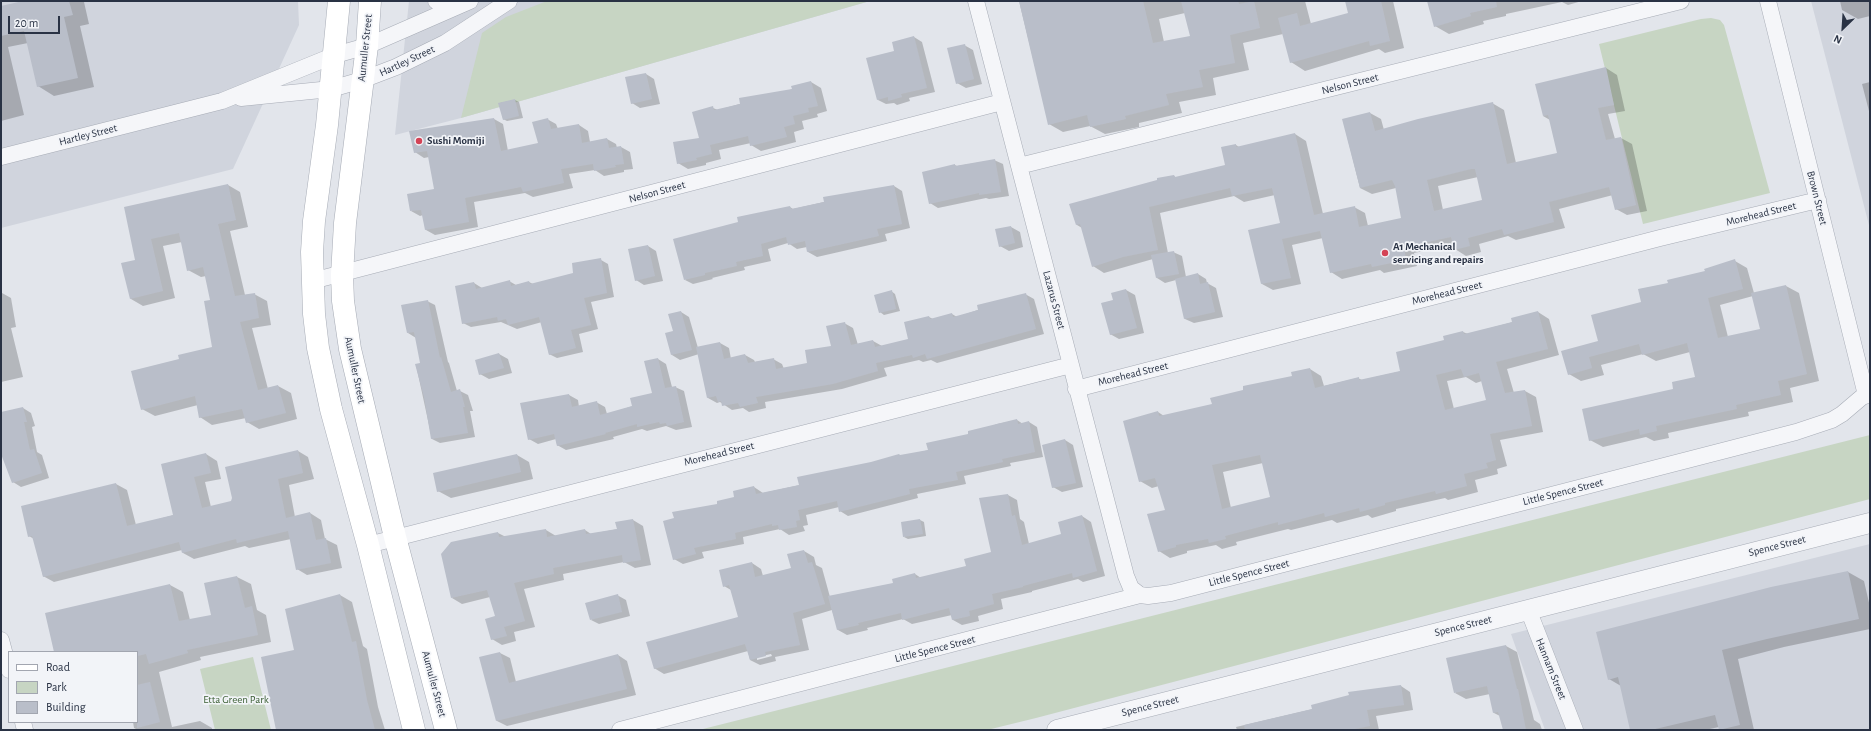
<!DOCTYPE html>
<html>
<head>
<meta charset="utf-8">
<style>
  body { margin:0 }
  #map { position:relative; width:1871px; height:731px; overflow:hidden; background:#e2e5eb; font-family:"Alegreya Sans",sans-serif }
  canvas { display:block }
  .frame { position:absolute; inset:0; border:2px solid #293244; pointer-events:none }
  .legend { position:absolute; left:8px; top:651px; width:130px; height:72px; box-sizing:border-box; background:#f2f4f8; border:1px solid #a2a6b0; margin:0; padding:5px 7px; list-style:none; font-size:12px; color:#293244 }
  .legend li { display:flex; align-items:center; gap:8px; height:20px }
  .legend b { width:20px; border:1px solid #a2a6b0 }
  .north { position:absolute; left:1823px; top:8px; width:40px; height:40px; -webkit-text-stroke:3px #f2f4f8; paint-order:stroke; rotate:205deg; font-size:11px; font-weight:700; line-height:16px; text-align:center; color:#293244 }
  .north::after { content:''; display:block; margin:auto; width:14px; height:18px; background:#293244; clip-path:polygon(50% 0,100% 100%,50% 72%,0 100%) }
  .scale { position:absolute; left:8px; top:16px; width:52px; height:18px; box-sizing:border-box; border:2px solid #293244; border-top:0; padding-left:5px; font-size:12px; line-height:14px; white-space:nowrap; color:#293244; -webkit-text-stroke:3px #f2f4f8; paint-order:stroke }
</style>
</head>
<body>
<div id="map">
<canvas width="1871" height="731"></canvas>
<div class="frame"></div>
<ul class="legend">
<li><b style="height:5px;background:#fff"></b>Road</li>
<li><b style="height:11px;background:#c7d5c3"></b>Park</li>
<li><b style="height:11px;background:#b9bec9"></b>Building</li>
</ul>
<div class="north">N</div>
<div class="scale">20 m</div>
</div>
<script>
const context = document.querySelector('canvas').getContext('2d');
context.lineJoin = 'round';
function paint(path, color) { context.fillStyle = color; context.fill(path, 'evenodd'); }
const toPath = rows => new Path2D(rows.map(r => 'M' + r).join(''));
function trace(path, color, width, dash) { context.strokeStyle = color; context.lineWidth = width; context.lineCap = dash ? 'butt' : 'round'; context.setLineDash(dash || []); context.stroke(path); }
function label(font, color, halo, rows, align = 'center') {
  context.font = font + ' "Alegreya Sans",sans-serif'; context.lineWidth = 3.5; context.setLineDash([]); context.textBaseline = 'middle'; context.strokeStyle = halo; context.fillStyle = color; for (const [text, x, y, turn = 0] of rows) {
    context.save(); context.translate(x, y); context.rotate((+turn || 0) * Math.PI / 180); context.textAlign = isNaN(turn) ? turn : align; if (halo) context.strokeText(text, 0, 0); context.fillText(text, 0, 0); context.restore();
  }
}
const built = toPath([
  [1,1,298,1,299,25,233,169,1,228],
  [409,1,870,1,461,118,395,135],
  [1811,1,1870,1,1870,229],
  [1870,544,1870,730,1545,730,1511,634]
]);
const green = toPath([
  [547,1,870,1,461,118,482,33,506,17],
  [1711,18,1720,20,1724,25,1770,193,1643,224,1599,44,1701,19],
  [1870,435,1870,499,1036,718,987,730,699,730],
  [253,657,271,730,215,730,200,669]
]);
const shadow = toPath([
  [27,1,84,2,89,24,80,26,94,87,54,96,38,86,28,43,8,47,24,115,1,121,1,7],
  [1019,1,1305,1,1311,24,1349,14,1346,1,1393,1,1404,48,1385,53,1379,49,1305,71,1291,62,1283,34,1243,43,1249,70,1213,78,1216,95,1179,102,1182,113,1139,123,1139,127,1105,134,1090,126,1063,132,1049,124],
  [1185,13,1191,37,1164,42,1159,19],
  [1428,1,1582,1,1568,5,1562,2,1506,14,1506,16,1483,21,1484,24,1449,34,1435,26],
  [1840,1,1870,1,1870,16,1858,19,1842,10],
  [914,37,922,42,935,92,909,98,910,101,897,105,894,103,886,104,878,100,895,52],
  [964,45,973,50,982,84,966,88,957,83],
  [1606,68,1617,75,1625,111,1608,114,1615,139,1621,138,1632,144,1647,211,1627,215,1616,209,1613,195,1559,209,1565,228,1516,240,1508,236,1479,244,1481,252,1466,256,1455,249,1454,245,1414,253,1417,266,1384,273,1380,270,1342,279,1331,272,1323,238,1292,245,1301,284,1273,290,1262,284,1250,231,1282,224,1275,195,1244,202,1234,196,1160,213,1168,253,1173,252,1182,256,1186,277,1198,274,1206,279,1207,283,1216,288,1223,317,1194,323,1185,319,1176,280,1165,283,1157,278,1153,259,1104,273,1093,266,1082,228,1077,225,1071,205,1174,176,1177,178,1226,166,1236,145,1239,147,1295,134,1306,141,1323,214,1354,207,1365,213,1368,226,1403,219,1396,188,1372,194,1360,188,1343,120,1370,113,1381,119,1384,130,1492,103,1504,110,1516,163,1558,154,1550,120,1543,116],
  [1478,177,1483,201,1443,210,1438,186],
  [646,74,654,79,660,104,640,108,632,103],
  [811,82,821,88,827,111,817,114,818,117,802,121,804,129,794,132,796,142,761,151,751,145,751,143,719,150,721,159,706,163,706,165,688,169,678,163,700,139,713,108,718,110,793,89],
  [1870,82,1870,115,1862,84],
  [515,100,519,102,523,118,507,121,503,119,500,103],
  [494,119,503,124,508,151,539,144,547,119,556,124,558,129,579,125,588,131,590,142,607,139,616,144,617,148,621,147,630,152,633,169,624,170,624,172,604,176,595,170,569,174,573,188,533,197,525,193,474,202,478,227,435,235,426,230,423,215,420,216,411,211,435,190,429,157,424,158,415,152,411,132],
  [994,160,1003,164,1009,196,989,199,986,198,938,208,930,203,955,165,957,166],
  [228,185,240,192,248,227,230,231,245,295,254,294,267,301,271,325,252,328,268,389,278,386,291,393,297,419,259,429,247,422,246,418,212,425,200,417,198,405,155,416,142,409,180,360,213,348,212,301,206,276,201,277,188,270,182,242,163,246,175,298,143,306,131,299,137,260,125,208],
  [894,186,902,191,910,228,885,234,887,241,817,257,808,252,807,247,797,249,788,243,768,249,771,261,744,267,745,270,712,278,713,279,693,284,685,280,740,223,790,207,793,209],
  [1011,227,1020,232,1023,247,1009,251,1000,246],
  [648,246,656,251,663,281,644,285,636,280],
  [601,260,608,264,614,297,591,302,598,329,579,334,583,352,557,358,549,354,542,322,517,329,501,322,471,327,463,323,474,283,482,288,509,281,516,285,529,282,533,284,574,274],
  [1735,261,1747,268,1754,293,1786,286,1799,293,1819,381,1790,388,1793,402,1748,412,1749,416,1668,433,1669,438,1654,441,1646,437,1603,447,1590,440,1696,378,1690,352,1656,361,1643,354,1601,365,1604,375,1581,381,1569,374,1599,342,1642,303,1669,284,1706,272],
  [1753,296,1761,330,1728,337,1720,305],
  [1126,290,1135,295,1144,333,1119,339,1110,334,1114,301],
  [891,291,895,294,900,311,884,315,880,312],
  [2,293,11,298,16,327,11,328,23,377,1,382,1,294],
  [1025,294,1034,299,1044,334,937,363,931,360,923,362,919,360,884,368,887,376,842,389,765,402,766,408,749,412,743,408,732,410,720,402,717,403,708,398,699,354,680,360,672,355,674,332,681,312,689,317,698,348,720,343,729,348,731,359,745,355,754,360,755,362,773,359,782,364,784,369,809,364,832,346,844,323,853,328,858,345,873,341,882,346,909,340,929,317,933,319,952,314,957,317],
  [427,301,435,305,448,362,449,363,457,391,460,391,468,395,473,411,470,411,475,437,440,443,432,439,416,365,422,363,416,338,408,333],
  [1538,312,1549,319,1559,355,1507,369,1514,393,1525,391,1536,397,1543,432,1500,440,1507,466,1497,469,1498,474,1475,480,1478,492,1448,500,1445,498,1396,509,1396,511,1372,518,1368,515,1337,523,1332,520,1291,530,1288,529,1236,542,1237,545,1222,549,1216,545,1187,551,1187,553,1170,558,1159,551,1166,510,1159,486,1152,488,1140,481,1158,412,1164,416,1213,405,1293,377,1310,369,1321,376,1324,386,1358,378,1362,380,1402,371,1445,340,1463,332,1468,334,1513,322],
  [1466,377,1476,383,1482,381,1487,401,1454,409,1447,381],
  [1263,463,1271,498,1231,508,1223,472],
  [499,354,508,359,512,373,489,379,480,374],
  [658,359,666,364,672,387,675,387,684,391,692,427,676,430,666,426,647,431,642,429,613,437,614,439,566,450,557,445,556,439,538,444,529,439,521,404,569,395,578,400,579,407,596,402,605,407,607,414,633,406,653,393],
  [23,408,31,413,35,426,32,427,37,452,42,455,49,478,21,487,13,482,1,449,1,413],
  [1017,420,1023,424,1029,422,1037,427,1043,457,1010,463,1011,466,964,476,966,484,917,494,918,498,848,516,840,511,839,507,806,515,808,525,803,526,805,531,789,535,780,529,743,537,744,544,702,552,704,558,683,564,674,559,718,505,736,498,754,487,763,493,800,485,902,456,929,450,997,424],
  [1065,440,1073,445,1083,487,1062,492,1053,487],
  [298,451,308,457,314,479,289,485,295,517,310,513,321,520,325,539,337,545,342,568,307,575,297,569,291,539,249,548,245,546,194,559,183,553,182,550,54,582,43,576,34,539,29,536,116,484,127,490,136,525,174,515,162,465,206,454,217,461,221,479,205,482,211,507,232,502],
  [517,455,529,462,533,479,451,498,438,491],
  [1008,495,1017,500,1020,519,1024,522,1029,544,1063,535,1082,516,1091,522,1105,576,1083,582,1078,579,1032,591,1032,592,1001,599,1003,609,978,616,979,621,962,625,953,620,952,615,912,624,903,619,867,628,868,630,847,635,838,630,832,610,802,619,809,650,775,657,776,661,760,665,750,660,748,651,664,674,654,668,739,618,731,590,724,586,752,563,761,569,763,576,792,569,804,551,814,557,816,565,822,568,830,597,894,584,915,574,921,578,967,567,993,553],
  [771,654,772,656,757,660,757,657],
  [633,520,643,526,651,565,635,568,624,562,563,574,564,580,524,589,535,627,514,632,516,641,502,645,492,639,496,617,490,597,462,604,452,598,498,533,506,537,546,530,556,536,585,530,591,534,618,529],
  [920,520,924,522,926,536,908,539,904,537],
  [1848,572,1864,581,1870,607,1870,629,1784,647,1738,659,1754,730,1720,730,1719,727,1705,730,1632,730,1621,686,1609,679,1771,588],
  [237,577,251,584,257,610,266,615,271,642,200,657,201,660,159,672,172,727,200,721,212,728,212,730,138,730,134,728,133,722,137,722,137,652,55,652,170,585,183,592,190,620,212,616,205,584],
  [340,595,352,602,363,646,367,649,378,707,385,730,277,730,295,651],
  [617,595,626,600,630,616,599,624,591,620],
  [1506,646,1517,652,1534,720,1540,724,1542,730,1504,730,1500,716,1494,713,1490,694,1466,699,1455,693],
  [500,653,510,658,516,682,618,655,627,661,636,695,507,726,497,721],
  [1401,686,1410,692,1413,710,1376,716,1379,730,1237,730,1236,727,1313,709]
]);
const building = toPath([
  [23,1,69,1,73,15,64,17,78,78,37,87,24,31,1,36,1,6],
  [1019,1,1143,1,1153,43,1190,36,1181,1,1238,1,1239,4,1254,1,1260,28,1230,35,1235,63,1199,70,1203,87,1166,94,1169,105,1125,116,1126,119,1090,127,1087,115,1048,125],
  [1345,1,1381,1,1390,41,1370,46,1369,41,1290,63,1278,18,1297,13,1300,26,1348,13],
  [1427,1,1496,1,1497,7,1470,13,1471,16,1434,27],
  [914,36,927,88,901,94,902,97,888,101,888,97,877,100,866,58,894,51,892,42],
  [965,44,974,79,956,84,947,48],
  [1606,67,1614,105,1598,108,1606,140,1621,137,1636,205,1615,210,1609,187,1549,202,1554,222,1504,235,1502,229,1468,238,1470,246,1454,250,1451,237,1404,247,1406,260,1372,267,1371,264,1330,273,1320,231,1282,239,1291,278,1261,284,1248,230,1280,223,1272,188,1232,196,1230,188,1149,207,1158,250,1123,257,1092,267,1080,224,1076,225,1069,204,1157,180,1157,178,1174,175,1175,177,1225,165,1221,147,1236,144,1236,147,1295,133,1314,215,1355,206,1359,227,1401,218,1395,186,1392,180,1360,188,1342,119,1370,112,1375,131,1418,119,1493,102,1507,164,1557,153,1548,115,1543,116,1535,84],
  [1471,169,1475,169,1482,200,1434,211,1427,180],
  [646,73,652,99,631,104,625,77],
  [811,81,818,106,808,108,809,112,793,116,795,124,784,127,787,137,750,146,748,136,710,145,712,154,696,158,697,160,677,164,673,142,699,138,692,112,713,106,714,110,740,104,739,98,792,89,791,86],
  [515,99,519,116,503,120,498,103],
  [494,118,501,151,538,143,532,122,548,118,551,129,579,124,582,143,607,138,609,148,621,146,624,164,615,165,616,167,594,171,593,164,561,169,564,183,523,192,521,187,465,198,469,222,425,230,421,210,410,211,407,194,434,189,427,151,414,153,409,131],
  [995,159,1001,192,979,195,979,193,929,204,922,172,955,164,955,166],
  [228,184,236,220,218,224,235,296,255,293,259,318,240,322,258,390,278,385,286,413,246,423,242,409,199,418,195,396,141,410,131,371,179,359,178,355,212,347,204,301,210,300,203,267,187,271,179,233,151,239,163,291,130,299,121,263,135,260,124,207],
  [894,185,902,224,877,229,879,236,807,252,805,241,788,245,786,237,761,244,763,256,736,262,737,266,705,273,705,275,684,280,673,239,738,222,737,217,790,206,791,209,824,202,823,197],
  [1011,226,1015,243,999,247,995,229],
  [648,245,655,276,635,281,628,249],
  [1174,251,1179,274,1156,278,1151,255],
  [601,258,607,293,584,298,591,325,571,330,576,348,549,355,539,317,508,325,506,319,498,321,497,317,462,324,455,286,474,282,476,289,510,280,511,286,529,281,530,284,573,273,572,263],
  [1735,259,1743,289,1708,298,1718,338,1760,329,1751,293,1786,285,1807,374,1778,381,1781,395,1736,405,1737,409,1656,426,1657,431,1640,435,1639,429,1589,441,1582,409,1673,389,1672,382,1695,377,1687,343,1642,355,1639,344,1589,357,1592,368,1568,375,1561,351,1598,341,1591,315,1641,302,1638,289,1668,283,1667,280,1705,271,1704,269],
  [1198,273,1200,284,1208,282,1215,312,1184,319,1175,279],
  [1126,289,1137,328,1110,335,1101,303,1113,300,1111,293],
  [892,290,896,309,879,313,874,295],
  [1026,293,1036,329,927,359,925,354,913,358,912,355,876,363,878,371,833,384,756,397,758,403,740,407,738,403,722,406,721,401,718,402,716,396,707,398,696,347,720,342,724,359,745,354,748,363,774,358,776,369,807,363,805,350,831,346,826,326,845,322,851,345,873,340,875,347,908,339,904,322,929,316,930,319,952,313,953,317,978,310,977,305],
  [428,300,440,358,441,357,451,392,460,389,465,407,463,407,468,433,431,439,424,397,415,364,420,363,414,332,407,333,401,305],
  [681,311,692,350,671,355,665,333,673,331,668,314],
  [1538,311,1548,349,1496,362,1505,393,1525,390,1532,426,1490,434,1496,460,1486,463,1488,468,1464,474,1467,486,1436,494,1435,491,1385,503,1385,505,1360,512,1359,508,1325,517,1324,513,1278,525,1278,522,1225,536,1226,539,1209,543,1208,539,1176,545,1176,547,1158,552,1147,514,1165,510,1155,478,1139,482,1123,421,1158,411,1159,416,1212,404,1210,398,1243,390,1243,386,1292,376,1291,372,1310,368,1315,388,1359,377,1359,380,1400,371,1396,352,1444,340,1443,336,1463,331,1464,334,1512,322,1511,318],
  [1461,369,1464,377,1479,373,1486,400,1445,410,1436,375],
  [1260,455,1270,497,1222,509,1212,465],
  [499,353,504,368,479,375,475,360],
  [658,358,665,388,676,386,684,422,667,426,666,423,660,424,659,422,637,427,637,424,605,433,606,434,557,446,554,434,528,440,520,403,569,394,572,407,597,401,600,415,632,406,630,398,652,393,644,361],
  [23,407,27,422,24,422,30,450,34,449,42,473,12,483,1,454,1,412],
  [1017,419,1018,424,1029,421,1035,452,1002,459,1003,462,956,472,958,480,909,489,910,494,839,512,837,501,798,510,800,520,796,521,797,527,779,530,778,525,772,526,772,524,735,533,736,539,694,548,696,554,673,560,663,521,674,518,672,512,717,504,717,501,734,497,733,491,754,486,756,494,799,485,797,477,871,462,899,454,900,455,928,450,926,443,968,434,968,431],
  [1065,439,1076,483,1052,488,1042,445],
  [298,450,303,473,278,479,286,518,310,512,316,540,326,538,331,563,296,570,288,531,237,543,236,539,182,553,179,542,43,577,32,536,28,537,21,506,116,483,127,526,173,515,161,464,206,453,211,473,194,477,202,508,231,501,232,498,225,467],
  [517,454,521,472,437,492,433,473],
  [1008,494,1012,516,1015,515,1022,545,1061,534,1058,522,1082,515,1097,571,1073,578,1072,573,1023,586,1023,587,992,594,994,604,969,611,970,616,952,620,949,608,902,620,901,613,858,623,859,625,837,630,828,596,893,583,892,579,915,573,916,578,966,566,964,559,991,552,979,498],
  [633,519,641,560,623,563,622,555,553,568,554,574,514,583,525,621,504,627,507,636,491,640,485,619,495,616,487,590,451,598,441,554,451,542,498,532,499,537,546,529,547,537,585,529,586,534,617,529,615,522],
  [920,519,923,534,903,537,901,522],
  [804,550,808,563,812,562,825,604,793,613,800,645,765,652,766,656,750,660,745,644,654,669,646,642,738,617,729,585,723,587,719,570,752,562,755,577,791,568,787,554],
  [1848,571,1859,619,1767,639,1722,650,1740,725,1719,730,1715,715,1651,730,1630,730,1618,677,1608,680,1596,632,1771,587],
  [237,576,245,608,252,606,258,635,187,650,188,653,149,664,146,654,137,656,137,652,54,652,45,613,170,584,179,621,211,615,204,583],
  [340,594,352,642,356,641,367,700,375,730,276,730,261,657,294,650,285,609],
  [618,594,622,612,590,620,585,603],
  [1506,645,1517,689,1518,689,1526,730,1503,730,1498,712,1493,713,1487,686,1454,693,1446,658],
  [500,652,509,683,618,654,627,689,496,721,479,657],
  [150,682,160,722,137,728,137,685],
  [1401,685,1404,705,1367,710,1370,726,1350,730,1245,730,1244,725,1312,709,1311,705,1349,695,1348,692]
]);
const minor = toPath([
  [436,1,463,3],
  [976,1,1126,576,1131,588,1140,595],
  [1768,1,1866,395],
  [241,98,331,89,362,80,396,67,445,43,509,1],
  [1,157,222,101,335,55,367,46,470,1],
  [1019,166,1681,1],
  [312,281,1002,102],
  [1076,389,1660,238,1818,200],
  [368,545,1071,365],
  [1528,609,1575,730],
  [1,640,9,670],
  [23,722,25,730],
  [620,730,1140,595,1148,596,1171,593,1796,432,1832,420,1842,414,1862,397,1870,394]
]);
const tertiary = toPath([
  [1057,730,1870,523]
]);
const secondary = toPath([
  [339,1,327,125,314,221,312,252,314,314,318,348,331,409,368,545,414,730],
  [370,1,367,46,345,223,342,275,343,301,350,349,395,537,446,730]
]);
const markers = [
  [419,141,4,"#d44356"],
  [1385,253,4,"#d44356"]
];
const streetNames = [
  ["Aumuller Street",365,48,-84],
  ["Hartley Street",407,61,-25],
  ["Nelson Street",1350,84,-14],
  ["Hartley Street",88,135,-14],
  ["Nelson Street",657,192,-15],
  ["Brown Street",1817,198,76],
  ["Morehead Street",1761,214,-14],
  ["Morehead Street",1447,293,-14],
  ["Lazarus Street",1054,300,75],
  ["Aumuller Street",355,370,78],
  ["Morehead Street",1133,374,-14],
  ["Morehead Street",719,454,-14],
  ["Little Spence Street",1563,492,-14],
  ["Spence Street",1777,546,-14],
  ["Little Spence Street",1249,573,-14],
  ["Spence Street",1463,626,-14],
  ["Little Spence Street",935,649,-14],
  ["Hannam Street",1551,669,68],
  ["Aumuller Street",434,684,75],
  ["Spence Street",1150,706,-14]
];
const poiNames = [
  ["Sushi Momiji",427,141],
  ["A1 Mechanical",1393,247],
  ["servicing and repairs",1393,260]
];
const parkNames = [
  ["Etta Green Park",236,700]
];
paint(built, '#d0d4dd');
paint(green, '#c7d5c3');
paint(shadow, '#0003');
paint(building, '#b9bec9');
trace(minor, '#a7acb6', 17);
trace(tertiary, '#a7acb6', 21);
trace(secondary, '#a7acb6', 23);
trace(minor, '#f5f6f9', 16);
trace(tertiary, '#f5f6f9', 20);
trace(secondary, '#fff', 22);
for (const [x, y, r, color] of markers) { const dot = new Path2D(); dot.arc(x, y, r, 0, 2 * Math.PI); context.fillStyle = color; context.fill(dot); trace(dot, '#f2f4f8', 1.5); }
label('11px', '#293244', '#f2f4f8', streetNames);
label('bold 11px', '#293244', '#f2f4f8', poiNames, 'left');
label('11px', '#3d6036', '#f2f4f8', parkNames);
</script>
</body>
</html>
